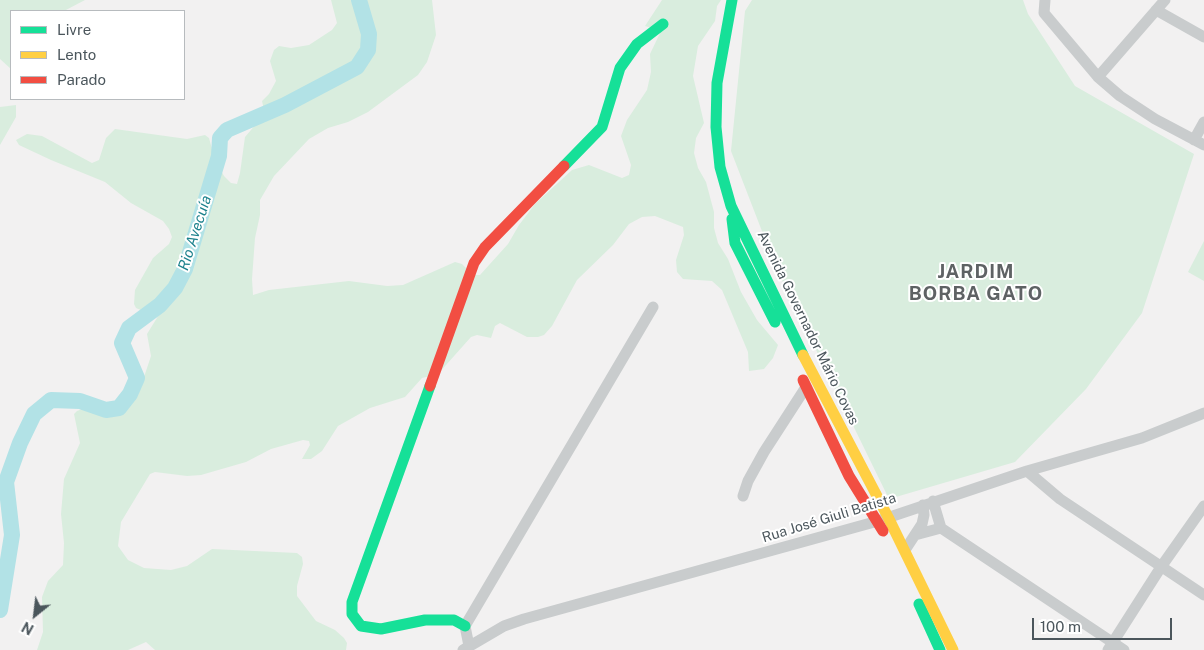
<!DOCTYPE html>
<html>
<head>
<meta charset="utf-8">
<style>
  body { margin:0 }
  #map { position:relative; width:1204px; height:650px; overflow:hidden; background:#f2f1f1; font-family:"Public Sans",sans-serif }
  canvas { display:block }
  .legend { position:absolute; left:10px; top:10px; width:175px; height:90px; box-sizing:border-box; background:#fff; border:1px solid #b7bbbe; margin:0; padding:6px 9px; list-style:none; font-size:15px; color:#4b565c }
  .legend li { display:flex; align-items:center; gap:10px; height:25px }
  .legend b { width:25px; border:1px solid #b7bbbe }
  .north { position:absolute; left:10px; top:590px; width:50px; height:50px; -webkit-text-stroke:4px #fff; paint-order:stroke; rotate:209deg; font-size:14px; font-weight:700; line-height:20px; text-align:center; color:#4b565c }
  .north::after { content:''; display:block; margin:auto; width:18px; height:22px; background:#4b565c; clip-path:polygon(50% 0,100% 100%,50% 72%,0 100%) }
  .scale { position:absolute; left:1032px; top:618px; width:140px; height:22px; box-sizing:border-box; border:2px solid #4b565c; border-top:0; padding-left:6px; font-size:15px; line-height:18px; white-space:nowrap; color:#4b565c; -webkit-text-stroke:4px #fff; paint-order:stroke }
</style>
</head>
<body>
<div id="map">
<canvas width="1204" height="650"></canvas>
<ul class="legend">
<li><b style="height:6px;background:#16e098"></b>Livre</li>
<li><b style="height:6px;background:#ffcf43"></b>Lento</li>
<li><b style="height:6px;background:#f24e42"></b>Parado</li>
</ul>
<div class="north">N</div>
<div class="scale">100 m</div>
</div>
<script>
const context = document.querySelector('canvas').getContext('2d');
context.lineJoin = 'round';
function paint(path, color) { context.fillStyle = color; context.fill(path, 'evenodd'); }
const toPath = rows => new Path2D(rows.map(r => 'M' + r).join(''));
function trace(path, color, width, dash) { context.strokeStyle = color; context.lineWidth = width; context.lineCap = dash ? 'butt' : 'round'; context.setLineDash(dash || []); context.stroke(path); }
function label(font, color, halo, rows, align = 'center') {
  context.font = font + ' "Public Sans",sans-serif'; context.lineWidth = 4; context.setLineDash([]); context.textBaseline = 'middle'; context.strokeStyle = halo; context.fillStyle = color; for (const [text, x, y, turn = 0] of rows) {
    context.save(); context.translate(x, y); context.rotate((+turn || 0) * Math.PI / 180); context.textAlign = isNaN(turn) ? turn : align; if (halo) context.strokeText(text, 0, 0); context.fillText(text, 0, 0); context.restore();
  }
}
const green = toPath([
  [0,0,85,0,64,11,11,11,11,69,0,59],
  [331,0,432,0,436,35,427,62,418,75,368,112,348,122,328,128,309,139,274,176,260,200,260,215,255,238,252,279,253,295,269,290,349,281,387,286,403,285,455,262,462,264,473,275,480,275,508,244,519,225,535,204,572,170,589,165,622,178,629,175,631,165,621,136,627,120,647,90,651,72,650,54,661,31,645,26,662,0,721,0,717,6,715,21,698,46,693,76,704,123,696,138,694,153,698,168,706,182,714,212,714,228,718,243,728,259,741,292,757,320,778,345,773,358,764,369,749,371,748,352,722,290,712,281,683,279,677,272,676,260,684,235,683,227,655,216,642,217,629,224,613,245,577,280,552,326,544,335,538,337,527,337,500,323,495,326,491,338,477,335,471,337,438,374,422,378,405,397,370,408,338,426,322,451,311,459,302,459,310,445,309,441,303,440,271,449,246,462,201,475,187,476,155,472,150,474,121,522,118,546,128,560,144,568,171,570,187,566,212,549,297,553,302,557,303,564,297,586,297,596,316,621,335,630,344,638,347,643,346,650,155,650,146,642,128,650,37,650,43,632,42,597,48,581,63,565,64,543,61,514,64,479,80,443,74,414,77,411,85,408,120,412,131,405,138,395,151,356,147,334,160,313,157,310,143,311,136,308,134,304,135,290,153,258,169,244,172,237,169,229,163,221,131,203,105,182,51,160,19,145,16,140,27,134,42,136,92,163,99,160,106,138,115,129,187,139,205,135,209,138,215,160,224,176,231,183,237,184,240,173,245,137,262,117,264,110,262,101,269,94,276,81,270,61,274,50,279,46,291,48,309,45,332,30,337,23],
  [752,0,1023,0,1028,14,1075,86,1194,154,1142,313,1086,389,1015,462,889,499,777,270,731,151,745,11],
  [16,105,16,117,0,145,0,152,0,107],
  [1204,241,1204,281,1188,272]
]);
const river = toPath([
  [0,610,12,535,6,482,20,443,34,414,51,400,80,401,106,410,119,408,130,394,137,378,122,343,129,328,160,305,175,288,185,269,219,156,220,138,227,130,285,105,357,67,368,50,369,34,359,0]
]);
const street = toPath([
  [1045,0,1044,13,1098,77,1120,96,1155,119,1204,145],
  [1156,10,1204,37],
  [1098,77,1165,0],
  [1194,140,1204,122],
  [1027,471,1060,499,1204,595],
  [743,496,748,481,764,452,806,387],
  [933,501,941,528,1124,650],
  [915,535,941,528],
  [905,550,922,524,924,515,923,505],
  [469,646,465,626,653,307],
  [463,650,504,626,524,619,878,521,1027,471,1142,438,1204,413],
  [1108,650,1161,567,1204,506]
]);
const fast = toPath([
  [732,0,717,83,716,127,720,167,731,206,803,355],
  [564,166,602,127,620,68,637,44,663,24],
  [732,219,735,243,775,322],
  [430,386,352,602,352,614,361,626,381,629,425,620,454,620,465,626],
  [919,604,940,650]
]);
const slow = toPath([
  [803,355,888,517,953,650]
]);
const jam = toPath([
  [803,380,849,476,883,531],
  [430,386,474,263,485,247,564,166]
]);
const streetNames = [
  ["Avenida Governador Mário Covas",808,328,64],
  ["Rua José Giuli Batista",829,518,-17]
];
const waterNames = [
  ["Rio Avecuía",195,233,-72]
];
const districtNames = [
  ["JARDIM",976,272],
  ["BORBA GATO",976,294]
];
paint(green, '#d9edde');
trace(river, '#b2e2e6', 16);
trace(street, '#c9cccd', 11);
trace(fast, '#16e098', 11);
trace(slow, '#ffcf43', 11);
trace(jam, '#f24e42', 11);
label('14px', '#4b565c', '#fff', streetNames);
label('italic 15px', '#1d828d', '#fff', waterNames);
context.letterSpacing = '1px';
label('bold 19px', '#5e6264', '#fff', districtNames);
context.letterSpacing = '0px';
</script>
</body>
</html>
